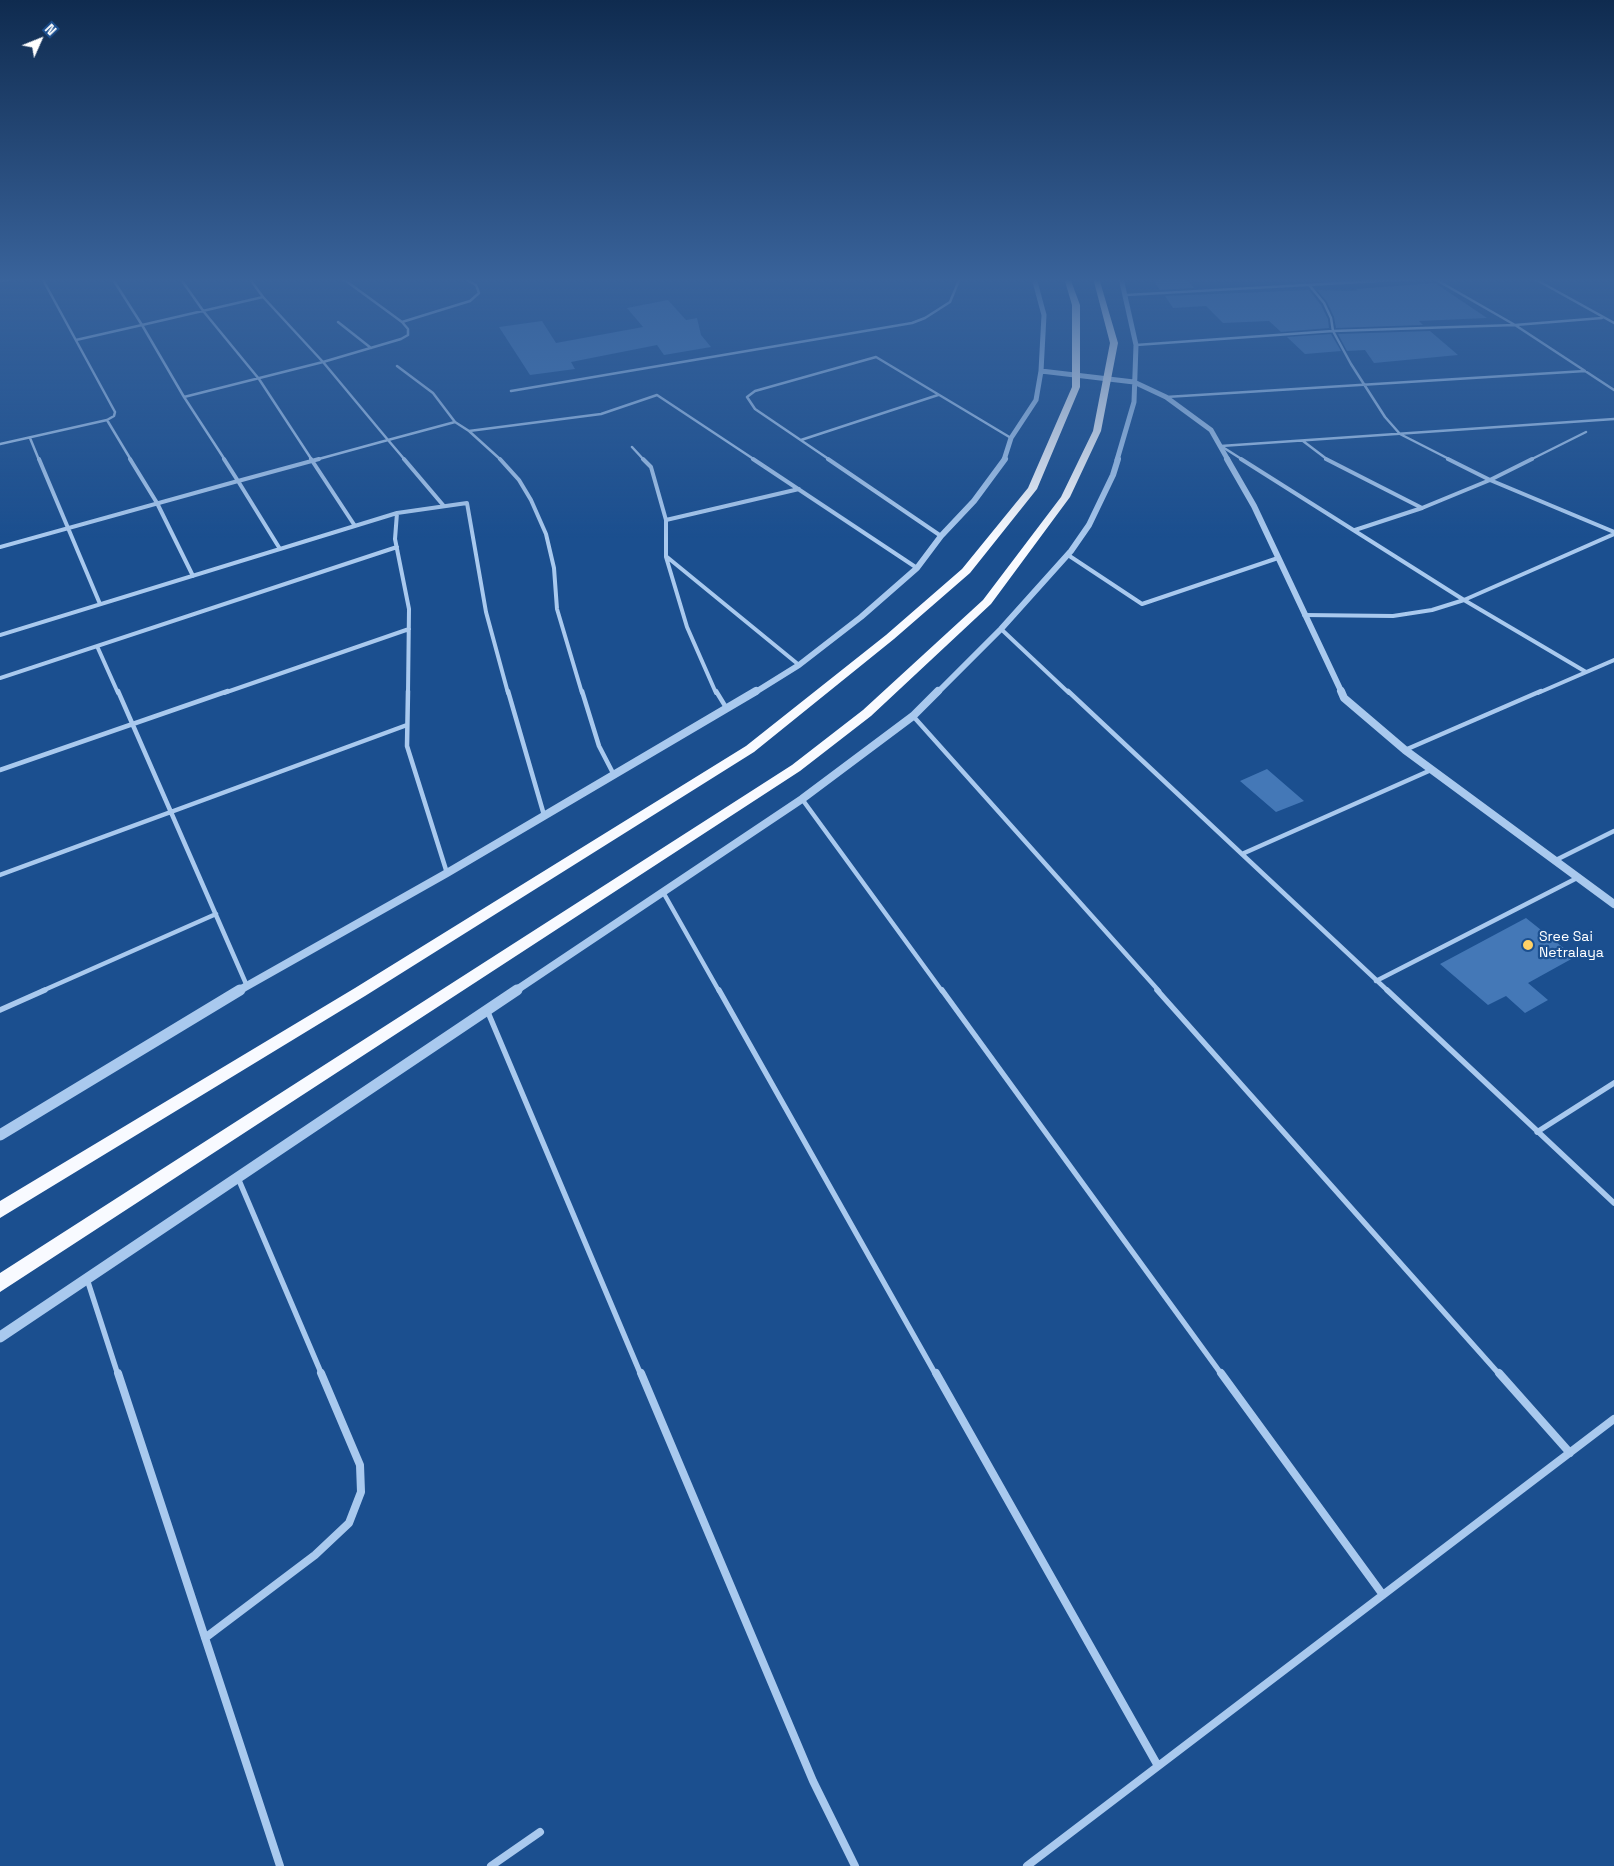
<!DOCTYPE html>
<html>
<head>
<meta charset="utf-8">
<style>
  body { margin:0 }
  #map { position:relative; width:1614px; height:1866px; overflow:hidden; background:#1b4f8f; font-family:"Space Grotesk",sans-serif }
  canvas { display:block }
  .north { position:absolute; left:15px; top:15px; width:50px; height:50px; -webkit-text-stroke:4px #1b4f8f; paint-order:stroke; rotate:46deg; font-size:14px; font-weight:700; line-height:20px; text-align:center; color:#fff }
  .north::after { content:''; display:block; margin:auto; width:18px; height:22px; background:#fff; clip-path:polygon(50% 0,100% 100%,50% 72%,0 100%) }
</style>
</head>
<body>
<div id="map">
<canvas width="1614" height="1866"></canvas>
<div class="north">N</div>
</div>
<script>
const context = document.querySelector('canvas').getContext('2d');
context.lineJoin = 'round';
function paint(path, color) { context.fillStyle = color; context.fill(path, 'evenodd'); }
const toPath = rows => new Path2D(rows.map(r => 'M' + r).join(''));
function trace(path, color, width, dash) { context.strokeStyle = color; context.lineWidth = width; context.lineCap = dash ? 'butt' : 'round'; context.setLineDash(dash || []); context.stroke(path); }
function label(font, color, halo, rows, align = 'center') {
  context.font = font + ' "Space Grotesk",sans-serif'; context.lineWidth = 4.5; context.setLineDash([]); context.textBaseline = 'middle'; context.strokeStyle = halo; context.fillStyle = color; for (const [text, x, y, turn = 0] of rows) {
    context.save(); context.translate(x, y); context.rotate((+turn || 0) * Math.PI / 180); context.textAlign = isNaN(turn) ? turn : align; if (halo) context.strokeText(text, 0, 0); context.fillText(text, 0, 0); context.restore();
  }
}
const building = toPath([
  [1157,278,1186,278,1194,288,1160,290,1153,280,1158,280],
  [1435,283,1487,318,1419,321,1423,325,1336,328,1334,317,1327,302,1317,290,1358,291,1356,289],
  [1309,290,1321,305,1328,319,1329,328,1281,332,1269,321,1223,323,1206,306,1173,308,1165,296],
  [668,300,686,320,697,318,701,335,711,347,664,355,657,345,571,362,575,369,530,375,499,327,542,321,556,343,643,327,627,308],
  [1430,331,1458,355,1374,363,1365,350,1347,351,1338,334],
  [1331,334,1341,351,1305,354,1287,337],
  [1267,769,1304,801,1276,812,1240,781],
  [1526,918,1575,957,1528,983,1548,1000,1525,1013,1506,996,1488,1005,1440,964]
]);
const minorFar4 = toPath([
  [180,278,204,312,259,379,312,460],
  [1533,278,1614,323],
  [0,281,17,278],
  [1310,286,1324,303,1331,318,1333,331,1351,364,1385,417,1400,434,1451,460],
  [1126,295,1433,278,1515,325,1602,318],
  [263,297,323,362,401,339,408,335,408,329,402,322,342,278],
  [338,322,371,348],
  [402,322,470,301,479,293,476,285,463,278],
  [76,340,142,325,112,278],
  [1136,345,1333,331,1515,325,1614,390],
  [397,366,433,393,455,422,469,431,501,460],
  [511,391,912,323,925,318,950,302,960,278],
  [184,397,142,325,263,297,249,278],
  [1166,397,1585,371],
  [107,420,131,460],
  [469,431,601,414,657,395,755,460],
  [30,438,39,460],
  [801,440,938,395],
  [1303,441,1328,460],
  [0,444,107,420,114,416,115,412,42,278],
  [1221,446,1243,460],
  [1221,446,1614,419],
  [632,447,644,460],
  [225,460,184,397,323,362,388,440,315,460],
  [405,460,388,440,455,422],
  [830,460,755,409,747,397,755,391,876,357,1011,438],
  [1530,460,1586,432]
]);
const minorFar3 = toPath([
  [39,459,100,604],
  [130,459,157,503,193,576],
  [224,459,238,481],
  [311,459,355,526],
  [404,459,443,505],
  [500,459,519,480,531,500,546,534,554,568,557,609,582,693],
  [643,459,651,467,666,520,666,557,687,627,716,693],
  [753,459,917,568],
  [828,459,941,536],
  [1241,459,1464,600,1586,672],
  [1326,459,1422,508],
  [1448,459,1490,480,1614,532],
  [238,481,280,549],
  [238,481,319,459],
  [397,513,395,539,409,609,408,693],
  [666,520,799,489],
  [1355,530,1422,508,1490,480,1532,459],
  [0,547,238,481],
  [1068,555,1142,604,1278,558],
  [667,557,799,665],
  [1304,615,1393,616,1432,610,1464,600,1614,534],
  [1001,629,1069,693],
  [0,635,397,513,467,503,486,612,508,693],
  [97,646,118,693],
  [0,678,397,547],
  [224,693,409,629],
  [1538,693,1614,660]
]);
const minorFar2 = toPath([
  [118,691,247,986],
  [408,691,407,746,447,873],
  [508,691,544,815],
  [582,691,599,746,614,775],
  [716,691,727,709],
  [1068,691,1388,991],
  [913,716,1159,991],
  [1405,750,1541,691],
  [0,770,228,691],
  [802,799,942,991],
  [1242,854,1431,770],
  [1554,861,1614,831],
  [0,875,407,725],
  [663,892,719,991],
  [1376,981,1577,878],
  [42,991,216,914]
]);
const minorFar1 = toPath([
  [719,990,936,1375],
  [942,990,1222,1375],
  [1157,990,1500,1375],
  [1387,990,1614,1203],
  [0,1010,45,990],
  [487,1010,641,1375],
  [1537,1132,1614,1083],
  [238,1178,322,1375],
  [87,1279,118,1375]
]);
const minor = toPath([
  [118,1373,280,1866],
  [641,1373,813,1781,855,1866],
  [936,1373,1158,1766],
  [1221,1373,1383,1595],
  [1499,1373,1570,1453],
  [205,1638,315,1555,349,1523,361,1492,360,1465,321,1373],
  [491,1866,540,1832],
  [1027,1866,1614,1419]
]);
const tertiaryFar3 = toPath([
  [1041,371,1134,382,1166,397,1211,430,1228,460],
  [1004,460,1011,438,1036,400,1041,371,1044,315,1034,278],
  [1117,460,1134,402,1136,345,1121,278]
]);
const tertiaryFar2 = toPath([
  [1227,459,1254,506,1342,693],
  [754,693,799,665,861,617,917,568,941,536,974,501,1005,459],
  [937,693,1001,629,1071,551,1089,525,1113,475,1118,459]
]);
const tertiaryFar1 = toPath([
  [1341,691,1344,698,1405,750,1614,904],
  [238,991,447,873,756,691],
  [515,991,802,799,913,716,938,691]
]);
const tertiary = toPath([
  [0,1135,240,990],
  [0,1337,517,990]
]);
const trunk = toPath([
  [1064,278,1070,278,1080,305,1080,387,1037,489,970,573,894,639,754,752,365,996,0,1218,0,1201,355,988,746,746,886,635,962,569,1028,488,1072,387,1072,305,1064,278],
  [1093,278,1099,278,1118,343,1101,431,1070,497,991,604,871,716,800,771,0,1292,0,1273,792,765,863,710,983,600,1061,497,1093,431,1110,343,1093,278]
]);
const markers = [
  [1528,945,6,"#ffd166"]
];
const poiNames = [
  ["Sree Sai",1539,937],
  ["Netralaya",1539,953]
];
paint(building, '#4478b7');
trace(minorFar4, '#a9c9ee', 2.5);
trace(minorFar3, '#a9c9ee', 4);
trace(minorFar2, '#a9c9ee', 4.5);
trace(minorFar1, '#a9c9ee', 5.5);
trace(minor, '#a9c9ee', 8);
trace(tertiaryFar3, '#a9c9ee', 5);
trace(tertiaryFar2, '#a9c9ee', 6);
trace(tertiaryFar1, '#a9c9ee', 8);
trace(tertiary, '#a9c9ee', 11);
paint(trunk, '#f8faff');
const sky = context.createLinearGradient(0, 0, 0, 539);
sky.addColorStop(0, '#0f2b4f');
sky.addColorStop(0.52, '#39639b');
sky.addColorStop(1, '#39639b00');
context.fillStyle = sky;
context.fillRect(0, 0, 1614, 539);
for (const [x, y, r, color] of markers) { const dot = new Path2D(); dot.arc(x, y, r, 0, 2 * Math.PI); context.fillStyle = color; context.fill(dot); trace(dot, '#1b4f8f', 2); }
label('14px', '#fff', '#1b4f8f', poiNames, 'left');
</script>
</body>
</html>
